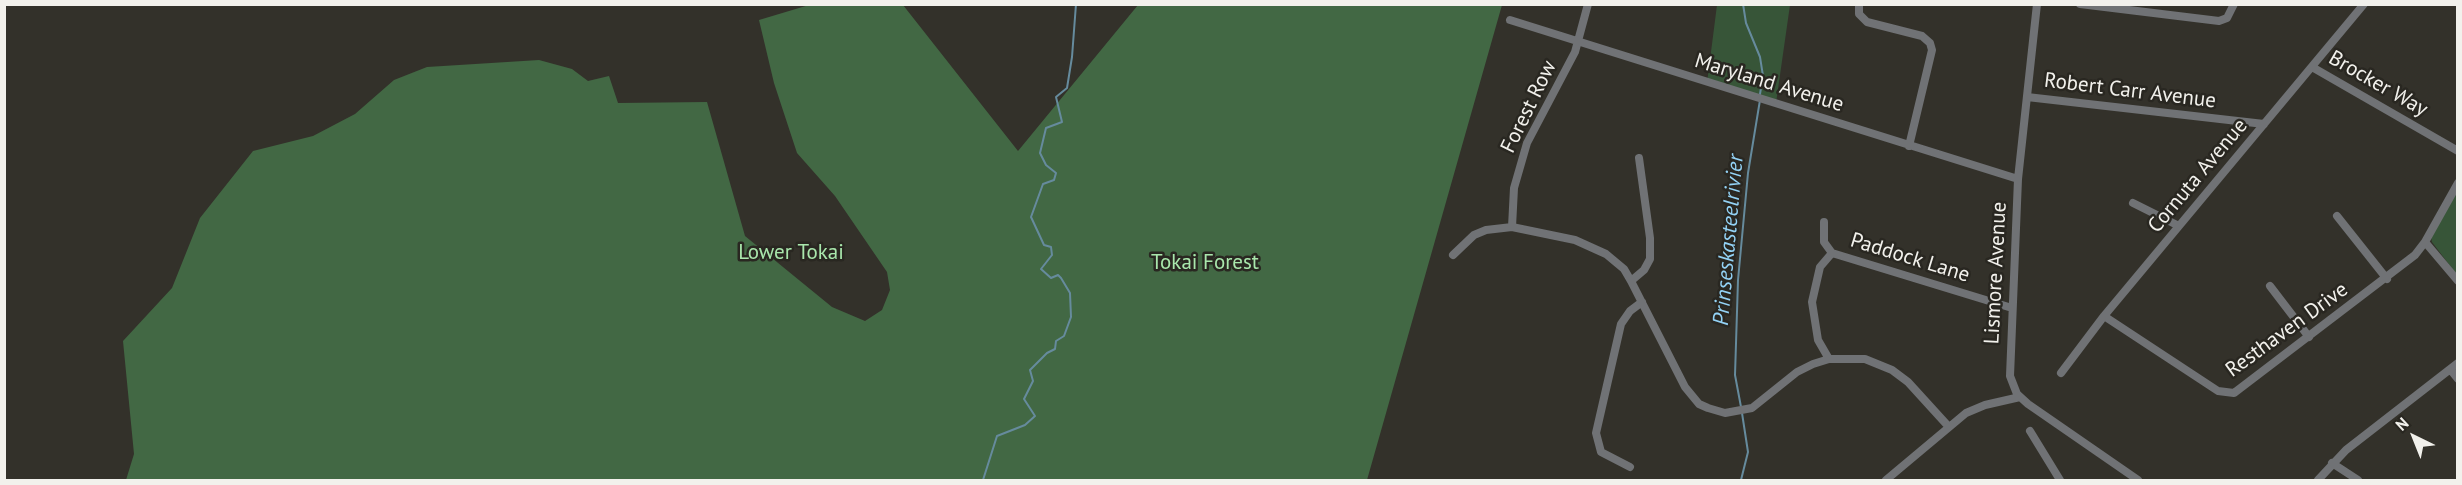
<!DOCTYPE html>
<html>
<head>
<meta charset="utf-8">
<style>
  body { margin:0 }
  #map { position:relative; width:2462px; height:485px; overflow:hidden; background:#33312a; font-family:"PT Sans",sans-serif }
  canvas { display:block }
  .frame { position:absolute; inset:0; border:6px solid #f2f1ec; pointer-events:none }
  .north { position:absolute; left:2384px; top:407px; width:60px; height:60px; -webkit-text-stroke:4px #292721; paint-order:stroke; rotate:317deg; font-size:16px; font-weight:700; line-height:24px; text-align:center; color:#f2f1ec }
  .north::after { content:''; display:block; margin:auto; width:21px; height:27px; background:#f2f1ec; clip-path:polygon(50% 0,100% 100%,50% 72%,0 100%) }
</style>
</head>
<body>
<div id="map">
<canvas width="2462" height="485"></canvas>
<div class="frame"></div>
<div class="north">N</div>
</div>
<script>
const context = document.querySelector('canvas').getContext('2d');
context.lineJoin = 'round';
function paint(path, color) { context.fillStyle = color; context.fill(path, 'evenodd'); }
const toPath = rows => new Path2D(rows.map(r => 'M' + r).join(''));
function trace(path, color, width, dash) { context.strokeStyle = color; context.lineWidth = width; context.lineCap = dash ? 'butt' : 'round'; context.setLineDash(dash || []); context.stroke(path); }
function label(font, color, halo, rows, align = 'center') {
  context.font = font + ' "PT Sans",sans-serif'; context.lineWidth = 5; context.setLineDash([]); context.textBaseline = 'middle'; context.strokeStyle = halo; context.fillStyle = color; for (const [text, x, y, turn = 0] of rows) {
    context.save(); context.translate(x, y); context.rotate((+turn || 0) * Math.PI / 180); context.textAlign = isNaN(turn) ? turn : align; if (halo) context.strokeText(text, 0, 0); context.fillText(text, 0, 0); context.restore();
  }
}
const green = toPath([
  [1717,5,1790,5,1776,103,1707,83],
  [2457,190,2457,275,2432,242,2431,237]
]);
const forest = toPath([
  [809,5,903,5,1018,151,1138,5,1502,5,1367,480,126,480,134,454,123,341,172,288,200,218,253,151,313,136,355,114,394,80,427,67,539,60,572,69,588,81,609,76,618,103,707,102,745,236,832,307,865,321,882,310,890,290,887,272,835,196,797,153,774,83,759,20]
]);
const stream = toPath([
  [1743,4,1746,23,1760,57,1763,76,1760,94],
  [1741,407,1735,375,1738,280,1748,173,1760,100],
  [983,480,997,436,1025,425,1035,416,1024,399,1033,381,1030,370,1047,353,1055,349,1056,341,1064,336,1071,317,1070,293,1061,278,1058,275,1051,278,1041,269,1052,255,1051,247,1044,245,1031,217,1043,184,1054,180,1056,173,1046,165,1040,153,1046,128,1062,122,1056,97,1067,88,1072,57,1076,4],
  [1741,480,1748,452,1742,413]
]);
const street = toPath([
  [1859,4,1859,14,1867,22,1922,36,1930,43,1932,50,1909,146],
  [2037,4,2018,179,2010,376,2017,394,2028,404,2138,480],
  [2080,4,2219,21,2227,18,2234,4],
  [1510,20,2018,179],
  [2312,67,2458,151],
  [2027,97,2264,124],
  [2133,203,2179,226],
  [2337,216,2387,279],
  [1824,222,1824,242,1832,253,2012,308],
  [1512,227,1514,188,1527,143,1575,52,1588,4],
  [2425,242,2458,281],
  [1453,255,1474,235,1486,230,1512,227,1575,240,1606,254,1624,269,1631,281,1685,387,1699,404,1708,408,1725,413,1752,408,1797,372,1813,364,1829,359,1865,359,1892,370,1908,382,1949,427],
  [1631,281,1644,270,1650,259,1650,238,1639,158],
  [2270,286,2309,337],
  [2104,316,2218,391,2234,393,2415,255,2425,242,2458,183],
  [1829,359,1818,340,1812,302,1820,267,1832,253],
  [2450,369,2458,379],
  [2061,373,2104,316,2364,4],
  [2030,431,2060,480],
  [2332,463,2358,480],
  [1630,467,1601,452,1596,433,1621,324,1630,311,1642,302],
  [1886,480,1966,413,1985,405,2020,397],
  [2318,480,2346,450,2458,363]
]);
const streetNames = [
  ["Maryland Avenue",1769,83,17],
  ["Brocker Way",2378,84,30],
  ["Robert Carr Avenue",2130,91,7],
  ["Forest Row",1529,107,-64],
  ["Cornuta Avenue",2198,176,-50],
  ["Paddock Lane",1910,258,17],
  ["Lismore Avenue",1996,273,-87],
  ["Resthaven Drive",2287,330,-36]
];
const parkNames = [
  ["Lower Tokai",791,253],
  ["Tokai Forest",1205,263]
];
const waterNames = [
  ["Prinseskasteelrivier",1729,240,-85]
];
paint(green, '#375538');
paint(forest, '#426844');
trace(stream, '#668b9d', 2);
trace(street, '#707275', 8);
label('21px', '#f2f1ec', '#292721', streetNames);
label('21px', '#a9e7ac', '#292721', parkNames);
label('italic 22px', '#93d2f5', '#292721', waterNames);
</script>
</body>
</html>
